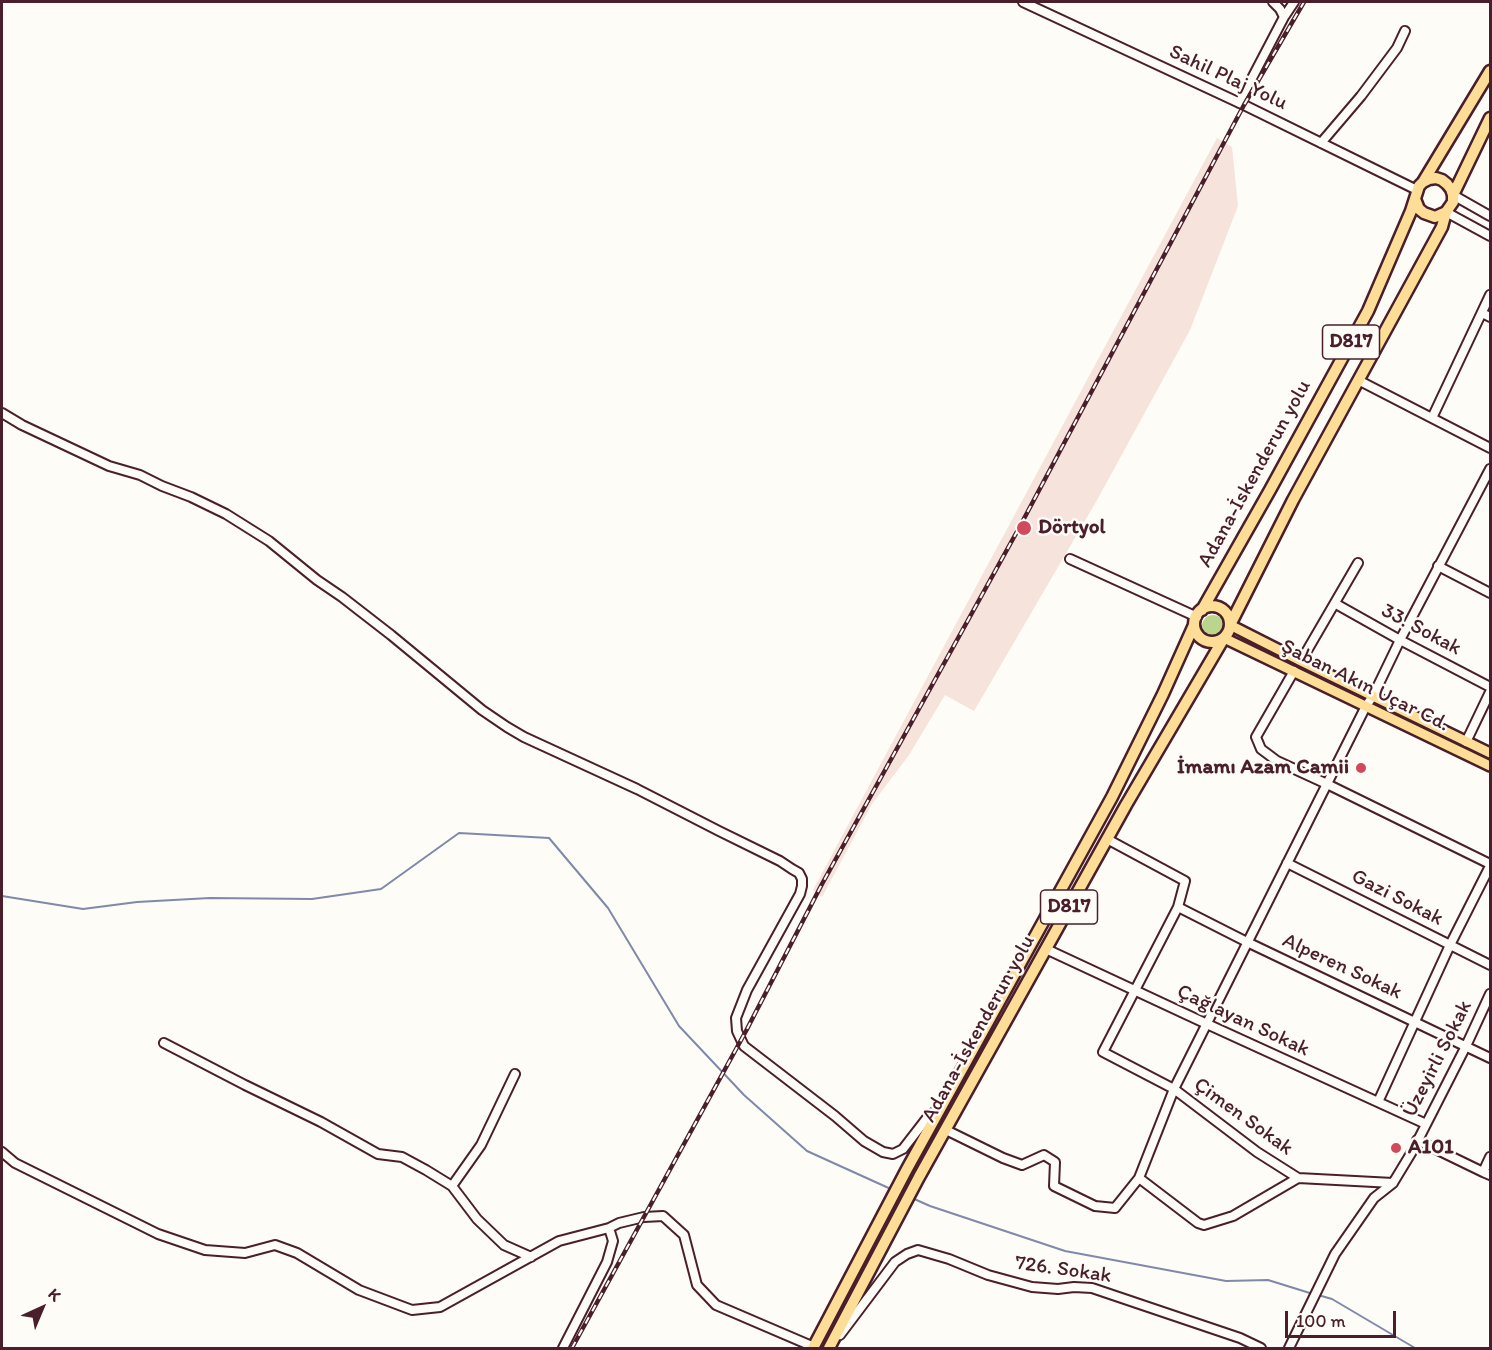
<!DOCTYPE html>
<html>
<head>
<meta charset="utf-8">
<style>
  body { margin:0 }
  #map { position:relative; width:1492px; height:1350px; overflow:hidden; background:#fdfcf7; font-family:Itim,sans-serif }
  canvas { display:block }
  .frame { position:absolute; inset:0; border:3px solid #4a1f2b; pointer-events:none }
  .north { position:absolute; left:12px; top:1278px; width:60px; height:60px; -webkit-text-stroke:4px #fdfcf7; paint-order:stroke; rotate:44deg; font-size:16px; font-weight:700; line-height:24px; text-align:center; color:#4a1f2b }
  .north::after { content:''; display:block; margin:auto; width:21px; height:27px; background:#4a1f2b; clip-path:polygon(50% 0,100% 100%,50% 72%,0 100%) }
  .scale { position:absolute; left:1285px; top:1311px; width:111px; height:27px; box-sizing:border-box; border:3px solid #4a1f2b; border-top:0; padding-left:8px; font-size:18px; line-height:21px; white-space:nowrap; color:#4a1f2b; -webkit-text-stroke:4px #fdfcf7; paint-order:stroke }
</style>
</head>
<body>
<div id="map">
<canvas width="1492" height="1350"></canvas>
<div class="frame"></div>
<div class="north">K</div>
<div class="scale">100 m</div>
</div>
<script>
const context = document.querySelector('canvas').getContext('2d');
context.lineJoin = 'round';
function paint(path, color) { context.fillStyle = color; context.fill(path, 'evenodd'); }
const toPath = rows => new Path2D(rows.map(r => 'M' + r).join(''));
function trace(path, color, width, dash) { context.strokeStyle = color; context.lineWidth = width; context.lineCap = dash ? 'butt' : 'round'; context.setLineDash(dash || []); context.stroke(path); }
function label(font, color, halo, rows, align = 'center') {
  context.font = font + ' Itim,sans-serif'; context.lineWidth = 5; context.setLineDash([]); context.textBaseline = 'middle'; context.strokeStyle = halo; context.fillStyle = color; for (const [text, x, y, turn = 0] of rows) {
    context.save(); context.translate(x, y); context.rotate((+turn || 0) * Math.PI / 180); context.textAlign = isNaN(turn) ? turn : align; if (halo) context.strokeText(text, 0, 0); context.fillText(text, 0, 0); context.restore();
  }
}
const built = toPath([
  [1217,138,1232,147,1238,206,1190,330,1097,500,974,711,945,695,909,755,872,804,822,897,813,890]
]);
const green = toPath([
  '1202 626a11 11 0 1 1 22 0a11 11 0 1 1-22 0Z'
]);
const stream = toPath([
  [2,896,83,909,137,902,210,898,312,899,381,889,459,833,549,838,608,908,679,1026,744,1095,807,1151,893,1190],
  [912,1198,930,1206,1065,1251,1226,1281,1268,1280,1313,1294],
  [1318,1295,1332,1299,1415,1348]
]);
const minor = toPath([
  [1023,2,1244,105,1417,190],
  [1284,17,1294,2],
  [1239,103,1284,17,1280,9,1273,2],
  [1321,143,1361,96,1397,48,1405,31],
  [1453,195,1490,216],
  [1446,212,1490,236],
  [1482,313,1490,317],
  [1358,380,1490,448],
  [2,413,22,425,109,466,140,475,162,486,191,497,226,514,269,541,317,580,342,597,391,635,482,710,507,727,524,737,637,789,719,831,780,861,792,869,799,873,802,879,802,886,800,894,747,990,736,1018,737,1031,744,1046,835,1116,864,1141,883,1152,893,1154,903,1149,927,1118,937,1110],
  [1432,418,1490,295],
  [1070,559,1197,617],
  [1438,566,1490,593],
  [1336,604,1400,640,1490,687],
  [1301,661,1358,563],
  [1294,671,1256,737,1261,749,1277,761,1327,784,1490,864],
  [1466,742,1490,692],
  [1107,839,1185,881,1178,907,1103,1052,1174,1089,1257,1152,1298,1178,1393,1183],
  [1287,863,1490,965],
  [1178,907,1247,942,1490,1058],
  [1046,949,1207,1024,1426,1124],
  [164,1043,245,1085,321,1122,378,1154,402,1157,426,1170,452,1186,477,1219,504,1245,531,1257],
  [1378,1102,1450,945,1490,866],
  [946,1130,1003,1158,1022,1165,1044,1155,1055,1162,1054,1186,1095,1206,1115,1208,1139,1178],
  [1417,1140,1483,1172],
  [2,1152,15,1163,158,1234,205,1250,245,1253,275,1245,297,1253,359,1290,412,1310,440,1307,559,1241,609,1228,619,1223,644,1217,663,1216,684,1235,697,1285,716,1305,814,1347],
  [1490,1157,1483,1172,1490,1175],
  [1298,1178,1233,1216,1204,1225,1198,1223,1139,1178,1174,1089,1366,706,1373,696,1400,640,1490,469],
  [452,1186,481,1145,515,1074],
  [840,1335,895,1262,907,1254,918,1250,949,1259,988,1275,1032,1287,1058,1289,1074,1287,1092,1288,1240,1338,1261,1348],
  [563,1348,607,1262,613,1241,609,1228],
  [1289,1348,1335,1254,1374,1198,1393,1183,1413,1150,1466,1046,1490,994]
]);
const major = toPath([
  [1230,625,1301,661,1490,753],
  [1224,638,1490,766]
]);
const highway = toPath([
  [1423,182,1429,179,1436,178,1442,180,1447,184,1451,189,1453,195],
  [1415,199,1419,209,1424,213,1435,217,1446,212],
  '1194 624a18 18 0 1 1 36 0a18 18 0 1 1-36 0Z',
  [1202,610,1270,490,1368,311,1411,211,1419,186,1423,182,1490,71],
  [1230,625,1293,500,1442,227,1446,212,1453,202,1453,195,1490,118],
  [813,1348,907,1169,1112,797,1163,694,1194,625],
  [829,1348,919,1177,1126,805,1224,638]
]);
const rail = toPath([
  [572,1348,746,1031,822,884,1019,528,1244,105,1304,2]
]);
const markers = [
  [1024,528,8,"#d1495b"],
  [1361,768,6,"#d1495b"],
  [1396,1148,6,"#d1495b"]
];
const shields = [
  [1351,342,57],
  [1069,907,57]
];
const shieldNames = [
  ["D817",1351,342],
  ["D817",1069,907]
];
const streetNames = [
  ["Sahil Plaj Yolu",1228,78,25],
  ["Adana-İskenderun yolu",1255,474,-61],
  ["33. Sokak",1421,630,28],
  ["Şaban Akın Uçar Cd.",1365,686,26],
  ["Gazi Sokak",1397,898,27],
  ["Alperen Sokak",1342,967,25],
  ["Çağlayan Sokak",1243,1021,25],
  ["Adana-İskenderun yolu",979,1029,-61],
  ["Üzeyirli Sokak",1438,1059,-63],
  ["Çimen Sokak",1243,1117,36],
  ["726. Sokak",1063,1270,8]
];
const poiNames = [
  ["Dörtyol",1038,528],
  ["İmamı Azam Camii",1349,768,"right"],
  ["A101",1408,1148]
];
paint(built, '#f5e3dc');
paint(green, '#bad68d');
trace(stream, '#7f89aa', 2);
trace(minor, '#4a1f2b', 12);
trace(major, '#4a1f2b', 14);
trace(highway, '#4a1f2b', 15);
trace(minor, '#fdfcf7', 8);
trace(major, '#fedd96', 9);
trace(highway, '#fedd96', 10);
trace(rail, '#4a1f2b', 4.5);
trace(rail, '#fdfcf7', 2, [7]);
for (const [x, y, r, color] of markers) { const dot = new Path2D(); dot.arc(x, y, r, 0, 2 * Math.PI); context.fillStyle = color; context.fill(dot); trace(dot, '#fdfcf7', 2); }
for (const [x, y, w] of shields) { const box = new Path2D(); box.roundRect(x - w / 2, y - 17, w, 34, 4.5); context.fillStyle = '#fdfcf7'; context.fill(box); trace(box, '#4a1f2b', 1.5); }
label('bold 20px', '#4a1f2b', null, shieldNames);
label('21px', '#4a1f2b', '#fdfcf7', streetNames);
label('bold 21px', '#4a1f2b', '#fdfcf7', poiNames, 'left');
</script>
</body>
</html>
